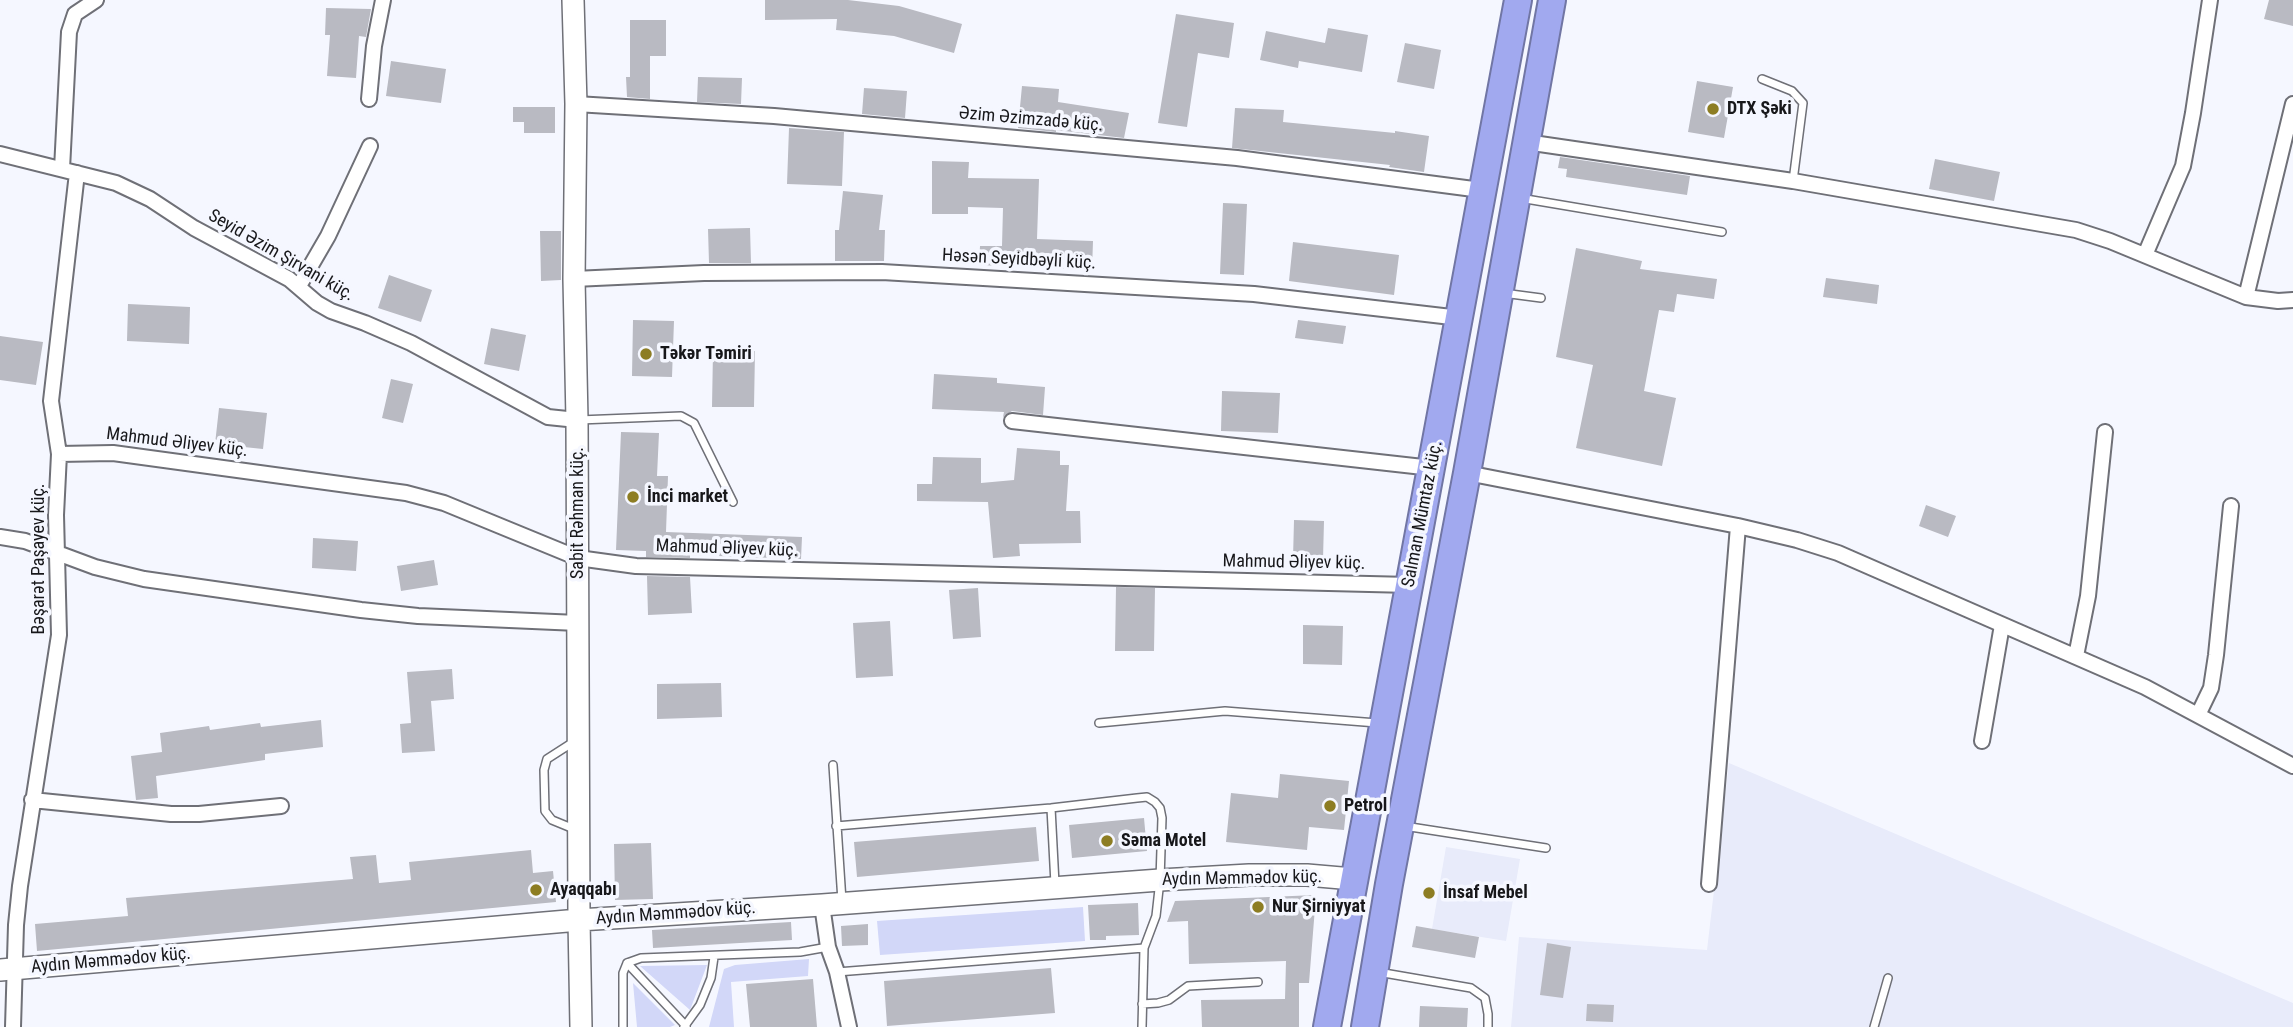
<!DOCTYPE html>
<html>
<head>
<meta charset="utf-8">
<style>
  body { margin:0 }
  canvas { display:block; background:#f5f7ff }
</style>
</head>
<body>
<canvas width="2293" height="1027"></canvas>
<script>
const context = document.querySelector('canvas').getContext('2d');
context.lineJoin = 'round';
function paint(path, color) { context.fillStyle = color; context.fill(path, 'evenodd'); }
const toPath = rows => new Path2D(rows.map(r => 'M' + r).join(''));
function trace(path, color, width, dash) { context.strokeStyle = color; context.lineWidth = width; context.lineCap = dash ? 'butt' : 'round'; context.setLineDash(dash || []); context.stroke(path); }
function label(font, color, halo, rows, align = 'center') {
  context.font = font + ' "Roboto Condensed",sans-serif'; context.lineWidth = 7; context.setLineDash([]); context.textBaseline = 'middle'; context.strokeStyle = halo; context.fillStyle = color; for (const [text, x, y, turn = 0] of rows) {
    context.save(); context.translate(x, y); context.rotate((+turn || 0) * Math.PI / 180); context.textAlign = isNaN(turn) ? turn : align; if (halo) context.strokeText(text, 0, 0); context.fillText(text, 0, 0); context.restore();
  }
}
const built = toPath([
  [1729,763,2293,1003,2293,1027,1511,1027,1519,937,1707,950],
  [1446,847,1520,859,1506,941,1432,929]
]);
const green = toPath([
  [1083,907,1085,941,880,955,877,921],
  [809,959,808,976,731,982,734,1027,709,1027,724,969,735,965],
  [707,965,690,1010,640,966],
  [633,983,675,1025,670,1027,637,1027]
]);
const building = toPath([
  [765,0,848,0,899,6,962,24,954,53,894,36,836,30,837,19,765,20],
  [2269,0,2293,0,2293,26,2264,19],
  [326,8,371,9,366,37,359,36,356,78,327,76,330,35,325,35],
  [1176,14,1234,23,1229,58,1198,53,1187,127,1158,123],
  [630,20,666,20,666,56,650,56,650,99,627,97,626,77,630,77],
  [1328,28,1368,35,1362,72,1299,61,1298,68,1260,60,1266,31,1325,43],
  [1405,43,1441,50,1434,89,1397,82],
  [391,61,446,69,441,103,386,96],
  [698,77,742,78,741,104,697,102],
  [1697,81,1733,87,1724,138,1688,132],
  [1022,86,1059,89,1058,102,1129,113,1124,138,1056,130,1056,132,1018,128],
  [864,88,907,91,905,118,862,114],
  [513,107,555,107,555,133,524,133,524,122,513,122],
  [1235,108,1284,110,1283,122,1395,133,1395,131,1429,136,1424,172,1389,167,1390,165,1232,148],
  [789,128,844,132,842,186,787,184],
  [1560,157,1690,176,1687,195,1566,177,1567,169,1558,168],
  [1935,159,2000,172,1994,201,1929,189],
  [932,161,969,162,968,178,1039,179,1037,239,1093,241,1092,270,979,265,980,246,1002,246,1003,208,968,207,968,214,932,214],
  [843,191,883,195,879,230,885,230,884,261,835,261,835,230,839,230],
  [1223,203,1247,204,1244,275,1220,274],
  [750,228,751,263,709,263,708,229],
  [540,231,561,231,561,280,541,281],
  [1293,242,1399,255,1394,295,1289,281],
  [1576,248,1642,261,1640,269,1717,279,1714,299,1677,294,1674,312,1659,310,1644,391,1676,398,1662,466,1576,448,1593,365,1556,357],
  [389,275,432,290,421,322,378,308],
  [1826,278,1879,285,1877,304,1823,297],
  [128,304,190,307,189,344,127,341],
  [633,320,674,321,672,377,632,376],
  [1298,320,1346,326,1343,344,1295,338],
  [491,328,526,335,519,371,484,364],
  [0,336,43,342,36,385,0,380],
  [713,351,755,351,754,407,712,407],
  [934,374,997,378,997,383,1045,387,1043,415,1012,411,1003,417,1004,412,932,409],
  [391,379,413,384,403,423,382,418],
  [1222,391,1280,393,1278,433,1221,431],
  [219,408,267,413,263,449,215,444],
  [621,432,659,433,657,476,668,476,666,532,802,537,801,559,690,555,690,558,646,557,646,551,616,550],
  [1017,448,1060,451,1060,465,1069,465,1066,511,1080,511,1081,543,1019,544,1020,556,993,558,988,502,917,501,917,484,932,484,933,457,981,458,981,483,1014,480],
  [1926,505,1956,516,1948,537,1919,526],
  [1294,520,1324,521,1323,559,1293,559],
  [313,538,358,541,356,571,312,568],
  [434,560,438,585,401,591,397,566],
  [647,576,690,577,692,613,648,615],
  [1116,587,1155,588,1154,651,1115,651],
  [978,588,981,637,953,639,949,590],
  [890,621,893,676,856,678,853,623],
  [1303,625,1343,626,1342,665,1303,664],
  [452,669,454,699,431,701,435,751,402,753,400,724,411,723,407,672],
  [721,683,722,717,657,719,657,684],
  [321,720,323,747,265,754,265,760,156,776,158,798,136,800,131,756,162,752,160,733,209,726,210,730,260,723,261,727],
  [1280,774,1349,781,1344,830,1309,827,1307,850,1226,842,1231,793,1278,798],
  [1144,818,1147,851,1072,858,1069,825],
  [1036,827,1039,861,857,877,854,842],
  [651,843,653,899,615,900,614,844],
  [531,850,533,873,553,871,556,902,37,951,35,924,128,916,126,898,353,879,350,857,376,855,379,883,411,880,409,862],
  [1316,895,1309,983,1299,983,1299,1027,1202,1027,1201,1000,1285,999,1286,961,1189,964,1188,921,1167,922,1175,901],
  [1138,903,1139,935,1106,936,1106,940,1090,940,1088,905],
  [791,922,792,940,653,948,652,930],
  [868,924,868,945,842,946,841,926],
  [1416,926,1479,937,1475,958,1412,947],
  [1547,943,1571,947,1563,998,1540,995],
  [1051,968,1055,1013,887,1026,884,981],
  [813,979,817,1027,750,1027,746,984],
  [1587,1004,1614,1005,1613,1022,1586,1021],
  [1420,1006,1468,1008,1467,1027,1419,1027]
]);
const lane = toPath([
  [1762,79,1792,91,1803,103,1793,181],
  [1520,198,1722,232],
  [1503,293,1541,298],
  [579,420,681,416,694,423,733,502],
  [1099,723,1225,711,1377,723],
  [833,765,842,901],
  [1051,808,1055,884],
  [836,826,1051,808,1137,798,1147,797,1155,802,1160,808,1162,818,1160,880,1156,916,1144,948,1142,1027],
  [1404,826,1546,848],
  [574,829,552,820,545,811,544,770,547,759,575,741],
  [627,963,686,1026],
  [837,972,1144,948],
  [1378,972,1471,988,1485,998,1488,1014,1488,1027],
  [1142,1004,1158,1003,1169,1000,1188,986,1258,982],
  [623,1027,623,973,627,963,641,958,800,952,828,947],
  [684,1027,700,1005,711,978,714,957],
  [1874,1027,1888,978]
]);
const street = toPath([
  [369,99,374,46,383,0],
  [576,104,774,116,1237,158,1481,190],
  [1526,142,1793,181,2076,230,2110,241,2246,297,2278,301,2293,300],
  [0,154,116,183,150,199,194,228,289,279,317,303,331,311,365,323,411,343,548,417,577,420],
  [62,169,69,32,75,14,96,0],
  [2145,255,2183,166,2193,113,2210,0],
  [574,279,704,273,882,272,1254,294,1460,318],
  [299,286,328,236,370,146],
  [2246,297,2293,104],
  [1012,421,1432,468],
  [59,454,113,453,406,493,444,503,578,558,636,566,1410,585],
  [1467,473,1738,526,1797,540,1838,553,2145,687,2293,766],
  [0,537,25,541,95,567,144,579,361,610,418,616,578,623],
  [2076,656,2088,596,2105,432],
  [2198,715,2211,688,2216,655,2231,506],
  [1982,741,2002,625],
  [32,800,171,814,199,814,281,806],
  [1709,884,1738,526],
  [822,905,828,947,837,972,849,1027],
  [13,1027,16,925,20,886,59,635,56,515,59,454,51,401,77,173]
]);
const secondary = toPath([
  [573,0,576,104,574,279,577,420,579,920,581,1027],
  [0,970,579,920,822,905,1160,880,1249,875,1307,875,1353,879]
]);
const highway = toPath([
  [1327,1027,1518,0],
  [1365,1027,1389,884,1467,473,1552,0]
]);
const markers = [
  [1713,109,7,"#8d7d23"],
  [646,354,7,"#8d7d23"],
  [633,497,7,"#8d7d23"],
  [1330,806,7,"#8d7d23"],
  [1107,841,7,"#8d7d23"],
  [536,890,7,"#8d7d23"],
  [1429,893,7,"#8d7d23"],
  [1258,907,7,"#8d7d23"]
];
const poiNames = [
  ["DTX Şəki",1727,109],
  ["Təkər Təmiri",660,354],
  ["İnci market",647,497],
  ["Petrol",1344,806],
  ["Səma Motel",1121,841],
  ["Ayaqqabı",550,890],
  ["İnsaf Mebel",1443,893],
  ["Nur Şirniyyat",1272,907]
];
const streetNames = [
  ["Əzim Əzimzadə küç.",1031,120,5],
  ["Seyid Əzim Şirvani küç.",281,256,30],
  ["Həsən Seyidbəyli küç.",1019,260,3],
  ["Mahmud Əliyev küç.",177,443,7],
  ["Sabit Rəhman küç.",578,513,-90],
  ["Salman Mümtaz küç.",1423,514,-79],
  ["Mahmud Əliyev küç.",727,549,2],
  ["Bəşarət Paşayev küç.",39,559,-90],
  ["Mahmud Əliyev küç.",1294,563,1],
  ["Aydın Məmmədov küç.",1242,879,-1],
  ["Aydın Məmmədov küç.",676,914,-4],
  ["Aydın Məmmədov küç.",111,961,-5]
];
paint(built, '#e8ebfa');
paint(green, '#d2d7f8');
paint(building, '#b9bac2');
trace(lane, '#6f7077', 10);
trace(street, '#6f7077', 18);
trace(secondary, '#6f7077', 24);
trace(highway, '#7176a4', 30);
trace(lane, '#fff', 7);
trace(street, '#fff', 14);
trace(secondary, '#fff', 21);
trace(highway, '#a1a9ef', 26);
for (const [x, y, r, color] of markers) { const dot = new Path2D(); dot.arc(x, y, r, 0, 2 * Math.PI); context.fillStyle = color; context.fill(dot); trace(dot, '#f5f7ff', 2.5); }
label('bold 18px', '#17171a', '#f5f7ff', poiNames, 'left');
label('18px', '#17171a', '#f5f7ff', streetNames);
</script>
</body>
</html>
